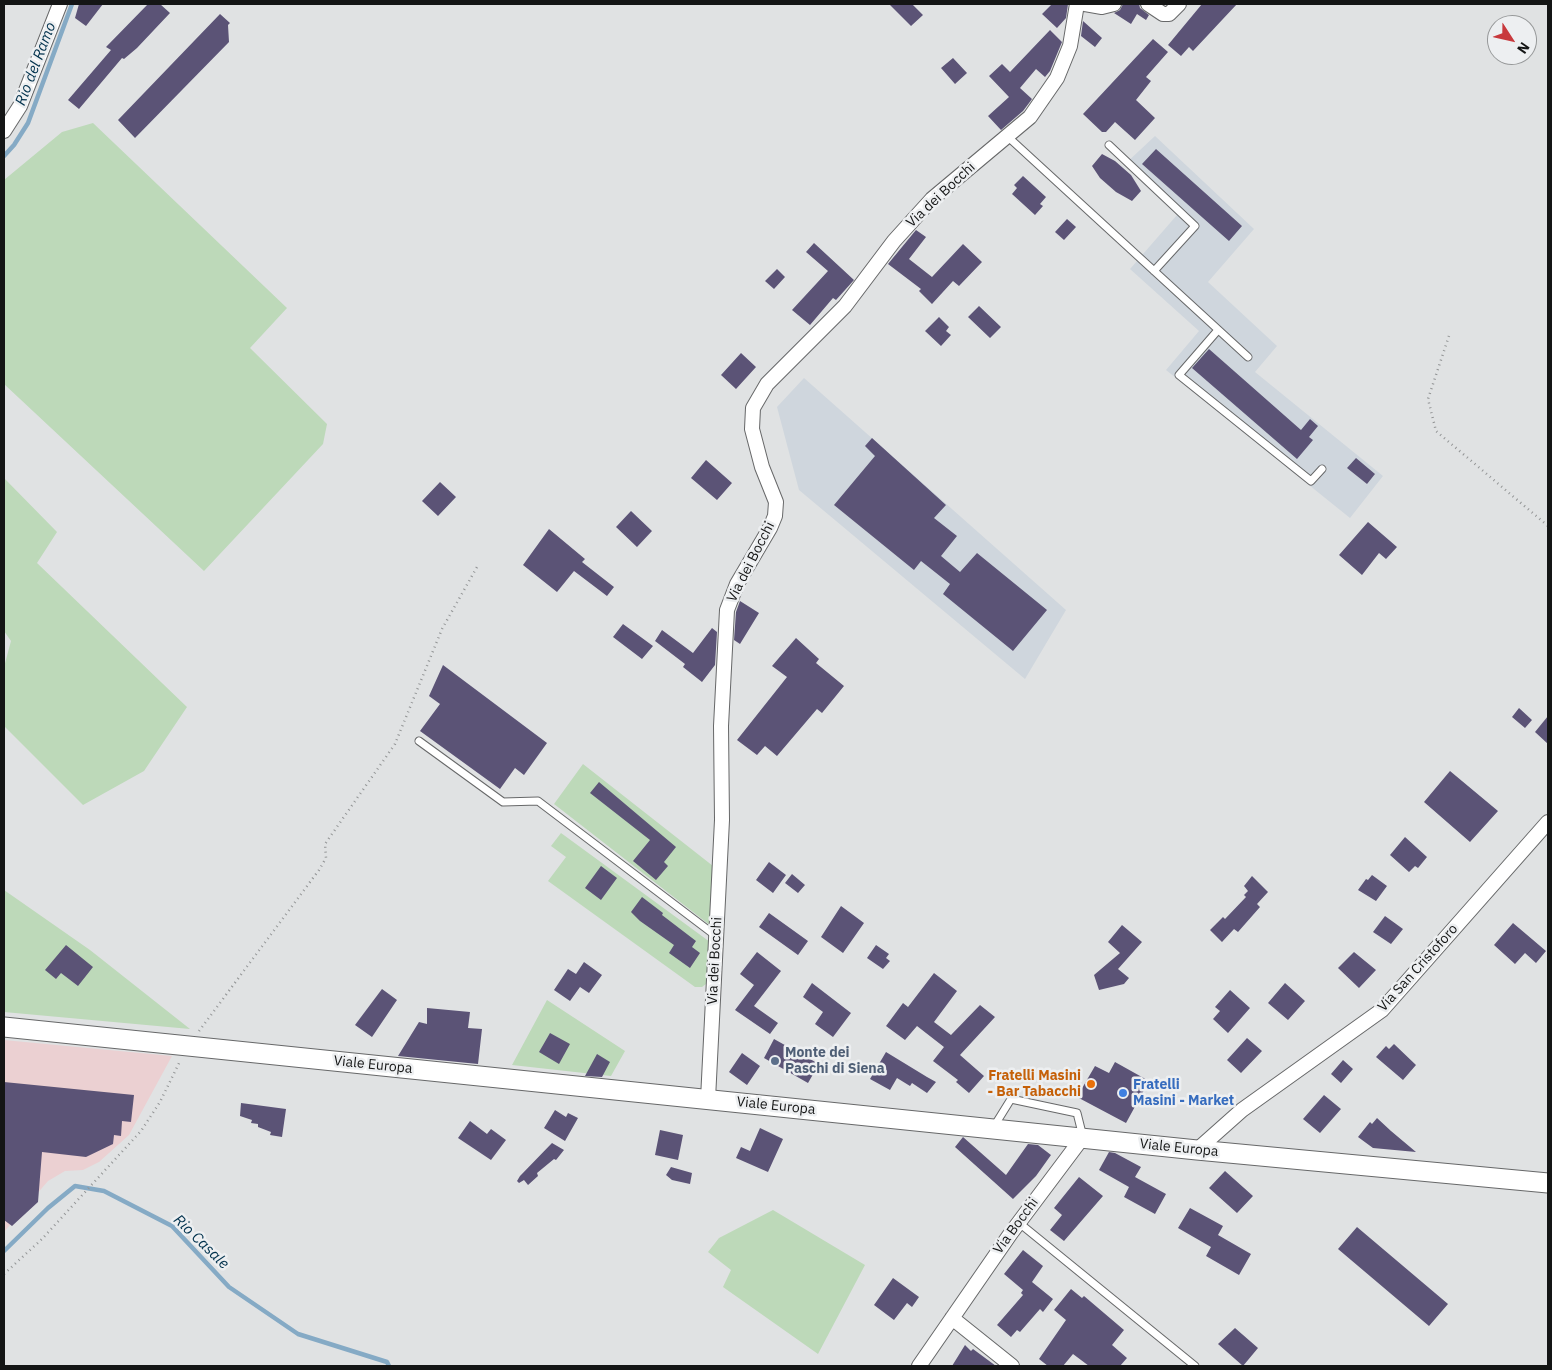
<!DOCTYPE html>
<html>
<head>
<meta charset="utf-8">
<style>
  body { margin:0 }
  #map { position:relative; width:1552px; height:1370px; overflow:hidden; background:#e0e2e3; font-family:"IBM Plex Sans",sans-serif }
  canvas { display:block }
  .frame { position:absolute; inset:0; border:5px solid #141515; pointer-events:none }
  .north { position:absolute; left:1487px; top:15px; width:50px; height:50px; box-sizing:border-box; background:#edeff1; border:1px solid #969899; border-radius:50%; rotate:125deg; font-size:14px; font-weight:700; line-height:20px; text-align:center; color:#141515 }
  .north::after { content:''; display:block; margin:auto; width:18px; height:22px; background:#c8393d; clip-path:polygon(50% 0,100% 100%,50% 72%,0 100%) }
</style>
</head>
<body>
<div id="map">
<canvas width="1552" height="1370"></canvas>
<div class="frame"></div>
<div class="north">N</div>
</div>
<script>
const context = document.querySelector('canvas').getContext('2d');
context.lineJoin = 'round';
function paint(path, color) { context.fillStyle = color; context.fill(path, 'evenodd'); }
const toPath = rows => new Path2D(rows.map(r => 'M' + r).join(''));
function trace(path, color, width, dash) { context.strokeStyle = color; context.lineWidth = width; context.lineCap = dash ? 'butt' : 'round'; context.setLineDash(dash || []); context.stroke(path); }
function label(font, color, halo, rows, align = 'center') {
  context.font = font + ' "IBM Plex Sans",sans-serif'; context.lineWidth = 5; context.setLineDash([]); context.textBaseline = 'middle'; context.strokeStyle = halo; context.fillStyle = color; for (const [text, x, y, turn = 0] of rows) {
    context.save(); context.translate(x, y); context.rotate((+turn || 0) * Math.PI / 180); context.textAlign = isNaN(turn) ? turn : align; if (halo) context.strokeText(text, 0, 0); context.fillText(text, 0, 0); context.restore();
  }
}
const commercial = toPath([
  [4,1040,172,1056,129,1135,99,1162,83,1170,65,1171,48,1181,4,1232]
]);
const built = toPath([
  [1155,136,1254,229,1208,282,1277,346,1255,372,1383,476,1350,518,1166,370,1199,331,1130,269,1177,215,1124,165],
  [804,378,1066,610,1025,679,799,490,777,407]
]);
const green = toPath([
  [93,123,287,308,250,348,327,424,323,444,204,571,4,384,4,180,62,132],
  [4,478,57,532,37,563,187,707,144,771,83,805,4,726,4,667,11,641,4,631],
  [583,764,713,866,711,926,554,804],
  [561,833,710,942,709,978,706,984,702,987,695,987,548,881,566,857,551,846],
  [4,890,90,950,190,1029,4,1012],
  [547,1000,625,1051,611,1076,512,1065],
  [773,1210,865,1265,818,1354,723,1287,731,1270,708,1252,719,1238]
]);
const stream = toPath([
  [4,156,14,145,28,123,72,4],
  [4,1251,48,1208,75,1186,104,1191,172,1226,229,1287,298,1334,387,1362,389,1366]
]);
const building = toPath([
  [79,4,103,4,86,26,75,18],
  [148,4,160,4,170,13,137,48,124,59,122,58,79,109,68,100,111,50,106,47],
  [889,4,912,4,923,15,911,26],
  [1052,4,1068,4,1066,18,1057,28,1042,14],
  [1123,4,1139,4,1140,8,1149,15,1146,20,1137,14,1131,24,1114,13,1120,10],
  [1202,4,1237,4,1193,51,1189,47,1181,56,1168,45],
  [220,14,230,23,228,25,229,42,135,138,118,120],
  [1083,21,1102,38,1095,47,1081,36],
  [1050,30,1062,42,1050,71,1045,77,1036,69,1020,88,1032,99,1023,111,1001,130,988,116,1009,97,989,76,1002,64,1010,72],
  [1153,39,1168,52,1146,77,1151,81,1136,100,1155,118,1135,140,1115,122,1106,132,1102,132,1083,114],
  [953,58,967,73,955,84,941,68],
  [1156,149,1242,226,1229,241,1142,164],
  [1102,154,1115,161,1131,175,1141,191,1132,201,1116,192,1100,178,1092,166],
  [1023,176,1046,197,1040,204,1043,206,1035,215,1012,194,1017,188,1014,185],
  [1067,219,1076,227,1064,240,1055,232],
  [916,230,926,237,909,259,932,277,963,244,982,262,959,286,953,281,932,304,919,291,921,289,888,264],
  [814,243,854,280,836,300,833,298,810,325,792,310,828,271,806,252],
  [777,269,785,277,774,289,765,281],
  [979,306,1001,327,990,338,968,317],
  [939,317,949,327,946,331,951,335,941,346,925,331],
  [1209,349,1301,430,1310,419,1318,426,1309,437,1313,440,1297,459,1192,368],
  [741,353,756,367,736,389,721,375],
  [872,438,946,505,934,518,957,536,941,556,960,572,977,553,1047,610,1013,651,943,594,950,584,921,561,914,570,834,505,875,456,865,446],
  [1356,458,1375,474,1367,484,1347,468],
  [706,460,732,483,717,500,691,478],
  [440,482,456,497,438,516,422,501],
  [631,511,652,531,637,547,616,527],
  [1368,522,1397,547,1386,559,1379,553,1362,575,1339,555],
  [549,529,585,559,582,562,614,587,607,596,574,571,557,592,523,565],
  [740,601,759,613,740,644,734,640,736,612],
  [623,624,653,646,642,659,613,637],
  [712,628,717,632,715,665,702,682,683,667,685,664,655,641,662,630,693,653],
  [796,638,819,659,816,663,844,686,822,713,817,709,777,756,765,746,757,755,737,740,787,677,772,666],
  [443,665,547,743,524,775,515,768,500,789,420,731,440,704,429,696],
  [1519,708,1532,720,1525,728,1512,717],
  [1548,716,1548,744,1535,732],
  [1450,771,1498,811,1470,842,1424,802],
  [599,782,676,847,664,862,668,866,656,880,633,861,650,840,590,793],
  [1405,837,1427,857,1418,868,1415,866,1409,872,1390,855],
  [769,862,786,875,773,893,756,880],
  [601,866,617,878,601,900,585,888],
  [792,874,805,885,798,893,785,883],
  [1372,875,1387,886,1376,901,1358,890,1366,879,1368,880],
  [1252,876,1268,892,1257,904,1260,907,1238,932,1234,929,1222,942,1210,930,1223,917,1225,919,1246,897,1244,895,1248,891,1244,886],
  [642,897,663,913,662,915,696,941,692,947,700,953,690,968,669,953,674,945,640,921,631,912],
  [841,906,864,923,843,953,821,937],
  [769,913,808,941,798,955,759,927],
  [1385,916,1403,929,1391,944,1373,932],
  [1513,923,1546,951,1536,963,1525,953,1515,964,1494,945],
  [1122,925,1142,942,1118,969,1129,978,1124,984,1099,990,1094,975,1120,953,1108,942],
  [66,945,93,967,78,986,61,973,56,979,45,970],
  [876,945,889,954,886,958,890,961,883,969,867,958],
  [757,952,781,971,754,1006,778,1023,770,1034,735,1010,754,985,740,974],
  [1354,952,1376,970,1359,988,1338,968],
  [584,962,602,975,589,993,580,987,570,1001,554,990,568,969,576,974],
  [934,973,957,991,934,1022,951,1035,980,1005,995,1017,960,1055,984,1076,969,1093,956,1082,958,1080,933,1061,944,1047,917,1026,905,1040,886,1026,903,1003,908,1007],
  [812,983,851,1013,833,1037,815,1024,823,1012,803,997],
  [1285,983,1305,1001,1288,1020,1268,1003],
  [382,989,397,1000,372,1037,355,1025],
  [1230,990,1250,1008,1228,1033,1213,1019,1220,1011,1215,1007],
  [427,1008,470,1012,468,1028,482,1029,478,1064,398,1056,419,1022,427,1024],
  [550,1033,570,1044,559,1064,539,1052],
  [1247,1038,1262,1051,1241,1073,1227,1060],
  [774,1039,819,1064,808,1083,764,1058],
  [1394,1044,1416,1065,1403,1080,1376,1057,1386,1046,1389,1049],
  [886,1052,927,1077,936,1082,927,1093,912,1083,910,1086,897,1078,890,1090,870,1079],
  [742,1053,760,1066,747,1085,729,1072],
  [597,1054,610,1062,602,1077,585,1076],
  [1343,1060,1353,1069,1341,1083,1331,1074],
  [1115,1062,1149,1081,1126,1123,1077,1097,1095,1066,1109,1073],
  [4,1082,134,1095,131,1122,122,1121,121,1136,114,1135,113,1144,86,1157,42,1152,38,1202,12,1226,4,1220],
  [1324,1095,1341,1109,1320,1133,1303,1119],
  [241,1103,286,1109,282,1137,270,1135,271,1132,258,1127,258,1124,251,1123,252,1120,240,1116],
  [555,1110,566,1117,568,1113,578,1118,565,1141,544,1128],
  [1377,1118,1391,1131,1416,1152,1373,1148,1358,1137,1370,1122,1372,1124],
  [470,1121,487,1134,491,1129,506,1140,491,1160,458,1138],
  [760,1128,783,1139,768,1172,736,1158,741,1147,750,1151],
  [660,1130,683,1135,678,1160,655,1155],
  [963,1137,1006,1175,1028,1144,1038,1145,1051,1155,1036,1176,1013,1199,955,1147],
  [552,1143,564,1150,556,1160,554,1159,537,1173,538,1176,528,1185,524,1180,519,1183,517,1181,520,1176],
  [1109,1152,1115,1153,1141,1167,1135,1177,1166,1194,1155,1214,1124,1197,1129,1187,1099,1170],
  [671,1167,692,1173,690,1184,672,1180,666,1175],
  [1225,1171,1253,1196,1237,1213,1209,1188],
  [1079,1177,1103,1196,1064,1241,1050,1230,1062,1215,1054,1208],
  [1190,1208,1223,1226,1218,1235,1251,1254,1239,1275,1206,1256,1211,1247,1178,1228],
  [1357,1227,1448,1304,1429,1326,1338,1249],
  [1023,1250,1043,1266,1032,1282,1053,1299,1043,1312,1040,1309,1020,1332,1017,1330,1011,1337,997,1325,1023,1295,1021,1293,1023,1290,1004,1274],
  [893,1278,919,1297,912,1307,907,1303,894,1320,874,1305],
  [1071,1289,1082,1298,1084,1296,1124,1330,1112,1345,1127,1358,1120,1366,1089,1366,1073,1354,1063,1366,1048,1366,1039,1359,1066,1320,1054,1310],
  [1235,1328,1258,1348,1243,1366,1218,1344],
  [965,1345,971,1351,973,1349,996,1366,952,1366]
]);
const path = toPath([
  [1449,336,1428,399,1436,431,1548,526],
  [199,1031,319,870,326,858,325,844,395,744,442,629,477,567],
  [4,1274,42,1239,141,1131,160,1102,180,1061]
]);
const service = toPath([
  [1007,136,1248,357],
  [1109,145,1195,226,1154,271],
  [1218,330,1179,375,1311,481,1322,469],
  [419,741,503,802,538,801,716,936],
  [993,1128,1011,1099,1077,1113,1083,1137],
  [1018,1222,1195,1366]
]);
const minor = toPath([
  [1085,4,1102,7,1114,4],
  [1148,4,1163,14,1169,14,1179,4],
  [4,131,20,106,60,4],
  [708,1099,722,820,721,726,727,610,737,584,770,528,775,516,776,502,762,467,752,429,753,408,767,384,845,306,894,241,932,199,1030,117,1057,78,1070,46,1077,4],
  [1197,1150,1242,1110,1382,1010,1548,822],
  [952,1318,1012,1366],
  [919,1366,1011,1233,1083,1137]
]);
const secondary = toPath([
  [4,1027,1197,1150,1548,1183]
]);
const markers = [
  [775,1061,5,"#5c6f8a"],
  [1091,1084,5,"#e8710a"],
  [1123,1093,5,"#3f7fe0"]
];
const streetNames = [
  ["Via dei Bocchi",941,195,-43],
  ["Via dei Bocchi",751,562,-63],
  ["Via dei Bocchi",715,961,-87],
  ["Via San Cristoforo",1418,968,-48],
  ["Viale Europa",373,1065,6],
  ["Viale Europa",776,1106,6],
  ["Viale Europa",1179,1148,6],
  ["Via Bocchi",1016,1226,-54]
];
const serviceNames = [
  ["Monte dei",785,1053],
  ["Paschi di Siena",785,1069]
];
const foodNames = [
  ["Fratelli Masini",1081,1076],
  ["- Bar Tabacchi",1081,1092]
];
const shopNames = [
  ["Fratelli",1133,1085],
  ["Masini - Market",1133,1101]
];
const waterNames = [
  ["Rio del Ramo",36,64,-69],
  ["Rio Casale",201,1242,44]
];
paint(commercial, '#ebd0d2');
paint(built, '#cfd6dd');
paint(green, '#bdd9b9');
trace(stream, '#85aac5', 4.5);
paint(building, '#5b5376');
trace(service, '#676869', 9);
trace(minor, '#676869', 16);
trace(secondary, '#676869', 21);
trace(path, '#939596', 2.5, [1, 4]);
trace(service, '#fff', 7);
trace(minor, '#fff', 14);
trace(secondary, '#fff', 19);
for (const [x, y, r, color] of markers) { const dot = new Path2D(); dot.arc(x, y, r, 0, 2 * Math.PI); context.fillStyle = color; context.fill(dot); trace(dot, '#edeff1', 2); }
label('14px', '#141515', '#edeff1', streetNames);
label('bold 14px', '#4e5e75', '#edeff1', serviceNames, 'left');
label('bold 14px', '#c56008', '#edeff1', foodNames, 'right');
label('bold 14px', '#366cbe', '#edeff1', shopNames, 'left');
label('italic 15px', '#00314c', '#edeff1', waterNames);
</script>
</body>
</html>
